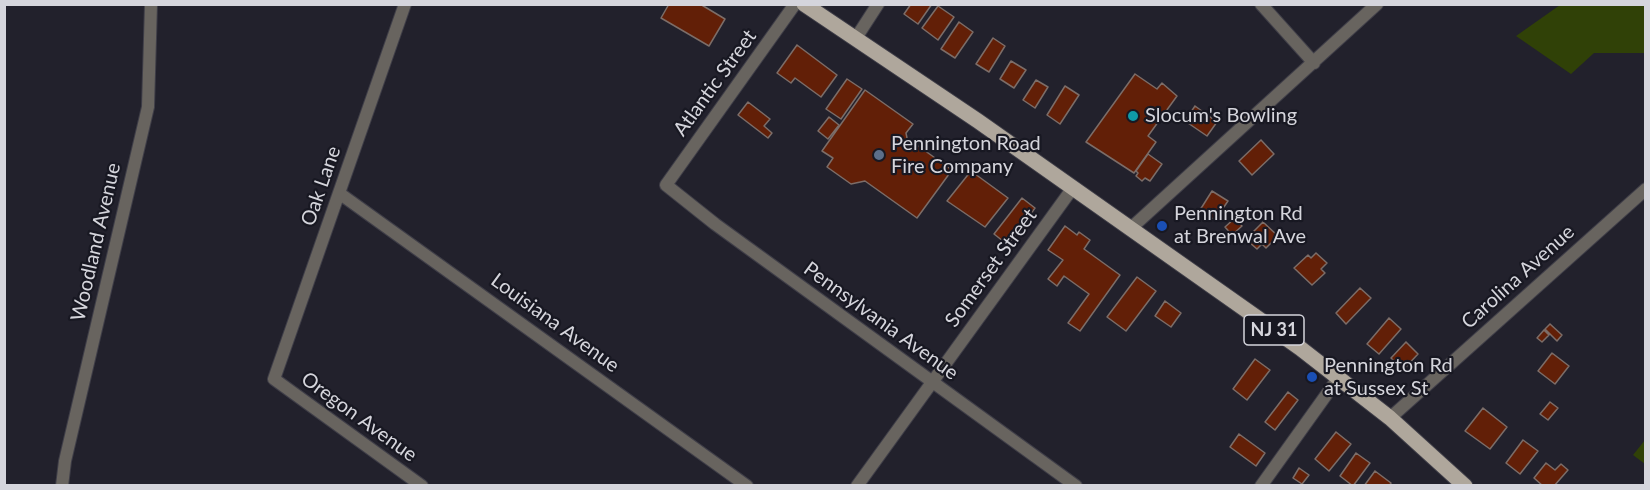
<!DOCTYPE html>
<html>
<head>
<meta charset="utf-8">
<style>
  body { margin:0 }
  #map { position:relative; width:1650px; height:490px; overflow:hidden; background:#22212c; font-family:Lato,sans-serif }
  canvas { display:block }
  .frame { position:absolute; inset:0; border:6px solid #d5d5dc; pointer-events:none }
</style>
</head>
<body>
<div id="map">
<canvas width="1650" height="490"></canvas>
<div class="frame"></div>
</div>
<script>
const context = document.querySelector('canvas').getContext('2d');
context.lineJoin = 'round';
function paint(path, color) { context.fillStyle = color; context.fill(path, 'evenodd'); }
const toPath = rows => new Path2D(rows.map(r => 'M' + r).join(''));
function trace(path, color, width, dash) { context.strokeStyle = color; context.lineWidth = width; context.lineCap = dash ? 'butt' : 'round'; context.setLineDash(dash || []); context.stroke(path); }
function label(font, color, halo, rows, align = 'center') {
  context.font = font + ' Lato,sans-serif'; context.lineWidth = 4.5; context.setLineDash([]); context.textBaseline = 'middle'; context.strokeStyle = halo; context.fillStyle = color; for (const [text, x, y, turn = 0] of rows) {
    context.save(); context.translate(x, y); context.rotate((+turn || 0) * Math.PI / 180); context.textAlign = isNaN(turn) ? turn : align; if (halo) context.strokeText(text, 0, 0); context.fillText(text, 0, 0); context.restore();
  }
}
const green = toPath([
  [1560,5,1645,5,1645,53,1594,53,1571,74,1516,36],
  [1645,440,1645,464,1633,455]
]);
const building = toPath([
  [669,4,700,4,725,19,709,46,661,18,669,4],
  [911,4,932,4,918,24,904,14,911,4],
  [938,6,954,17,938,40,922,28,938,6],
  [959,22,973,32,955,58,941,49,959,22],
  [993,38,1005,46,989,72,976,64,993,38],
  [797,45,837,75,821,97,795,78,791,83,777,73,797,45],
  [1011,61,1026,70,1014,88,1000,79,1011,61],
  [1135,74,1157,89,1162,83,1177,96,1148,136,1156,142,1134,173,1086,142,1135,74],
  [847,79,862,89,841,119,826,109,847,79],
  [1036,80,1048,87,1035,108,1023,100,1036,80],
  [1065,86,1079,95,1060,124,1047,115,1065,86],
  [865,90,913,124,906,133,907,138,952,170,917,218,865,181,851,184,827,167,833,158,822,151,865,90],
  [748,102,770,119,764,126,772,133,768,138,738,115,748,102],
  [1195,106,1217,122,1207,136,1185,121,1195,106],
  [829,117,839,125,828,139,818,131,829,117],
  [1261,140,1274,154,1252,175,1239,161,1261,140],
  [1148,154,1162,164,1150,181,1145,178,1142,181,1136,176,1138,173,1136,171,1148,154],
  [971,171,1008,198,985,227,947,201,971,171],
  [1212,191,1228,201,1215,220,1200,210,1212,191],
  [1022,198,1035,208,1008,245,994,234,1022,198],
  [1235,218,1242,226,1232,235,1225,227,1235,218],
  [1263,222,1278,236,1266,248,1262,244,1257,249,1250,243,1254,239,1250,235,1263,222],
  [1065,226,1077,235,1079,232,1090,240,1084,249,1120,275,1080,331,1068,323,1089,294,1064,276,1057,286,1048,279,1063,260,1048,250,1065,226],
  [1316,253,1327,263,1321,269,1325,273,1312,285,1294,268,1308,255,1311,258,1316,253],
  [1137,277,1156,291,1126,331,1107,317,1137,277],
  [1360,288,1371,298,1346,324,1336,313,1360,288],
  [1165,301,1181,313,1171,327,1155,316,1165,301],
  [1389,318,1401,329,1379,354,1367,344,1389,318],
  [1550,324,1562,335,1557,341,1545,329,1550,324],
  [1544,330,1549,335,1542,342,1537,338,1544,330],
  [1406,342,1418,354,1403,370,1391,358,1406,342],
  [1552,353,1569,366,1555,384,1538,371,1552,353],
  [1255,359,1270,370,1247,400,1233,389,1255,359],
  [1288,392,1298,400,1275,430,1265,422,1288,392],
  [1550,402,1558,408,1548,420,1540,414,1550,402],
  [1483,408,1507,427,1490,449,1465,431,1483,408],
  [1336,432,1351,444,1329,471,1315,459,1336,432],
  [1239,434,1265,453,1256,466,1230,447,1239,434],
  [1523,440,1538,451,1520,474,1506,463,1523,440],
  [1356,453,1370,463,1353,486,1340,476,1356,453],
  [1546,463,1555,470,1561,464,1568,470,1554,486,1543,486,1534,478,1546,463],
  [1299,468,1309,475,1302,484,1293,478,1299,468],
  [1375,471,1391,483,1389,486,1364,486,1375,471]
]);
const minor = toPath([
  [405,4,274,379,422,486],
  [795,4,666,185,715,224,1076,486],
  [1261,4,1314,63],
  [856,38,878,4],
  [339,193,747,486],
  [1130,229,1377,4],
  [1390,418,1646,189],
  [62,486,65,461,148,107,151,4],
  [857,486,1072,189],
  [1261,486,1339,377]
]);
const primary = toPath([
  [804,4,978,121,1300,348,1390,418,1465,486]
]);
const markers = [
  [1133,116,6,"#0f9aa8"],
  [879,155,6,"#5c6f8a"],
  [1162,226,6,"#1a4fb4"],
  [1312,377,6,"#1a4fb4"]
];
const shields = [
  [1274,330,60]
];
const shieldNames = [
  ["NJ 31",1274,330]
];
const streetNames = [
  ["Atlantic Street",715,83,-54],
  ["Oak Lane",321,186,-71],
  ["Woodland Avenue",96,242,-77],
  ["Somerset Street",991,268,-54],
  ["Carolina Avenue",1518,277,-42],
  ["Pennsylvania Avenue",881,321,36],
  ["Louisiana Avenue",555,323,36],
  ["Oregon Avenue",359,417,36]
];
const poiNames = [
  ["Slocum's Bowling",1145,116],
  ["Pennington Road",891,144],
  ["Fire Company",891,167],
  ["Pennington Rd",1174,214],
  ["at Brenwal Ave",1174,237],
  ["Pennington Rd",1324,366],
  ["at Sussex St",1324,389]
];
paint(green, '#304107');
paint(building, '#621f07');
trace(building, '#7c6d68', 1.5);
trace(minor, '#3f3e48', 14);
trace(primary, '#3f3e48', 17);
trace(minor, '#68645f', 12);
trace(primary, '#afa79c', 15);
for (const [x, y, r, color] of markers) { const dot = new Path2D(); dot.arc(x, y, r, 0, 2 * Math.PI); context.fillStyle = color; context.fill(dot); trace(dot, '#181822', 2); }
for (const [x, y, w] of shields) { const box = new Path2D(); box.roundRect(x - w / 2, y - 15, w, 30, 4.5); context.fillStyle = '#181822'; context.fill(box); trace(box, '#d5d5dc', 1.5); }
label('bold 18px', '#d5d5dc', null, shieldNames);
label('20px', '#d5d5dc', '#181822', streetNames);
label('20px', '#d5d5dc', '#181822', poiNames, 'left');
</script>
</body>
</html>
